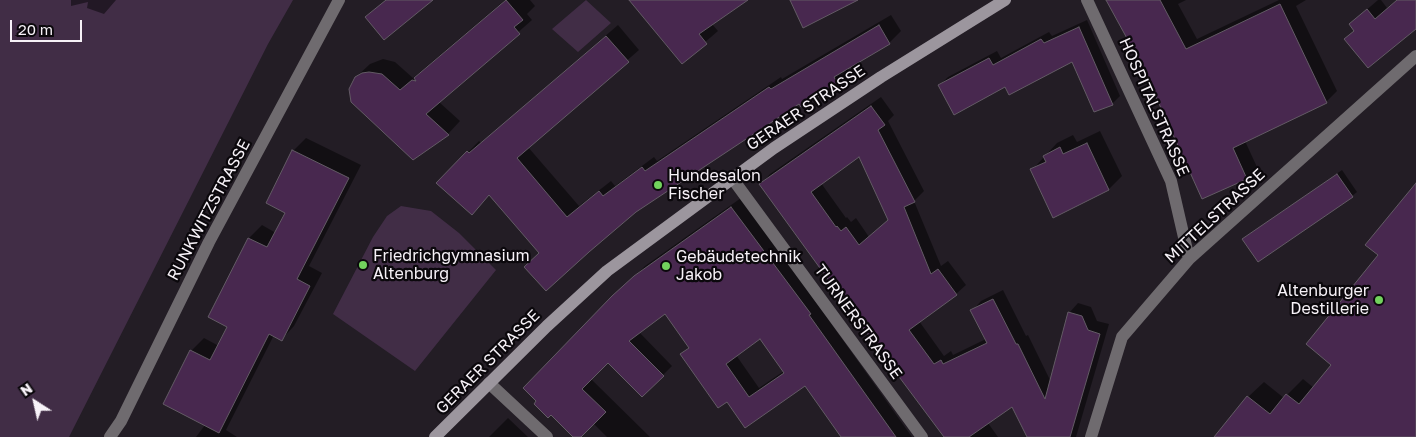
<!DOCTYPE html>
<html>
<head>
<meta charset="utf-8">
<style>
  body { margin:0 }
  #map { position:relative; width:1416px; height:437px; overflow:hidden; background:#231d25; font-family:"Golos Text",sans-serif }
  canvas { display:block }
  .north { position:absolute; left:10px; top:377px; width:50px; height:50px; -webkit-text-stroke:4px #0b080c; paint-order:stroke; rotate:325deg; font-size:14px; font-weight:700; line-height:20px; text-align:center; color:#f7f2f8 }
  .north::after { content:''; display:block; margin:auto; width:18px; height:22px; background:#f7f2f8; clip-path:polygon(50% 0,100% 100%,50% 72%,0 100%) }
  .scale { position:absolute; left:10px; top:20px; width:72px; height:22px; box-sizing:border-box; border:2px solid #f7f2f8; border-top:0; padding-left:6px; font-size:15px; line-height:18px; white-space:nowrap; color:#f7f2f8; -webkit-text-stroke:4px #0b080c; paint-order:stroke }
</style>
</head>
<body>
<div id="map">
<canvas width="1416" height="437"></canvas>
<div class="north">N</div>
<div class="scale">20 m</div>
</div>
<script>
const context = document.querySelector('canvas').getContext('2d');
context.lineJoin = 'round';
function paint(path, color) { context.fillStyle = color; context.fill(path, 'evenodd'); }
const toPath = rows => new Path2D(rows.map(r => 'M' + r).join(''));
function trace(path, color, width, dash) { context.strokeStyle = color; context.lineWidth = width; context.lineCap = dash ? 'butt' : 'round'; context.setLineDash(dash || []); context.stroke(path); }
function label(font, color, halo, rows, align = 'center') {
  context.font = font + ' "Golos Text",sans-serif'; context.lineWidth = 4.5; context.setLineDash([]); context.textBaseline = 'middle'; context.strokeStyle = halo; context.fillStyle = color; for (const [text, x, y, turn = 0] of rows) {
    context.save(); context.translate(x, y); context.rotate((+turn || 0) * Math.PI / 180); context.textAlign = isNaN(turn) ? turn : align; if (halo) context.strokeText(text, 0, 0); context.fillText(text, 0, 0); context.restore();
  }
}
const green = toPath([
  [0,0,293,0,268,44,69,437,0,437],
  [586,0,611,23,578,52,552,29],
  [401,206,431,211,459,233,496,270,415,371,333,314,373,237,387,216]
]);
const shadow = toPath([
  [71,0,116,0,104,14,87,8,88,2,71,6],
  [505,0,530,0,535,6,527,14,532,20,439,102,460,121,448,134,413,158,356,77,370,64,383,59,395,62,413,78],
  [630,0,746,0,712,24,718,31,682,62],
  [1108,0,1186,0,1178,4,1197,39,1279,0,1306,0,1296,6,1337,91,1326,102,1245,141,1257,167,1246,178,1136,53],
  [1378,0,1381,0,1387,8,1397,0,1416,0,1416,27,1350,24],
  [891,15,901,31,889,43,846,68,849,72,838,83,802,105,800,102,540,253,490,194,438,183,479,141,481,143,618,25,639,50,528,147,579,206,611,181,615,186,654,157,657,161,781,77,782,79],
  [1087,20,1120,96,1112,104,1073,60,1005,86,940,85,948,77,997,51,1001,58,1049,32,1052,36],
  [881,97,894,115,888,121,924,191,914,201,941,266,948,261,966,285,956,294,919,321,944,356,951,351,953,355,986,339,972,311,981,301,1003,290,1026,336,1028,335,1051,382,1069,313,1078,303,1091,307,1097,321,1109,324,1076,437,1029,437,1013,405,988,423,998,437,945,437,761,184,770,174],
  [859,156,889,219,869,237,856,218,851,222,847,217,846,218,821,183],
  [1100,131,1122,176,1109,189,1054,216,1032,170,1057,143,1073,135,1077,142],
  [306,138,361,165,309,266,322,273,294,326,282,339,274,335,226,430,237,437,196,437,205,425,191,351,204,338,219,346,229,326,209,316,249,238,262,225,276,233,287,212,267,202,293,151],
  [1342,170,1357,192,1352,196,1244,239],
  [1416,185,1416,437,1216,437,1248,397,1264,382,1284,398,1303,379,1314,388,1333,364,1379,255],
  [741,198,818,305,912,437,846,437,805,384,745,426,727,400,682,354,690,346,665,313,639,332,672,366,642,396,609,361,591,379,650,437,607,437,593,423,579,437,575,437,524,388,645,266],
  [760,337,784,371,759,388,736,355],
  [508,418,528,437,489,437]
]);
const building = toPath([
  [386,0,433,0,384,40,365,17,386,0],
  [506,0,523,20,514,27,520,34,426,114,449,135,413,160,351,102,349,89,355,77,362,73,369,72,382,74,400,90,412,80,416,81,414,78,506,0],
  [629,0,748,0,699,34,707,44,682,64,629,0],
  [790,0,858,0,803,28,790,0],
  [1106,0,1160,0,1186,49,1280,4,1327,103,1233,148,1247,179,1202,199,1161,108,1135,53,1106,0],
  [1397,0,1416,0,1416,29,1368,68,1344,39,1354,31,1349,24,1367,9,1375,19,1397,0],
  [879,25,890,44,834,77,838,84,801,107,799,104,636,212,589,252,546,291,524,267,539,253,489,195,472,215,436,183,467,151,469,153,606,36,629,62,517,158,567,217,599,191,603,196,642,167,645,171,769,87,771,89,879,25],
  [1079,27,1113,105,1094,112,1072,62,1009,95,1005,87,954,115,938,85,989,58,993,65,1041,39,1044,43,1079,27],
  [871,106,885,125,878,130,915,202,904,207,931,274,938,269,957,295,909,330,934,364,941,360,943,364,987,343,970,310,993,299,1016,344,1018,344,1045,399,1068,312,1082,316,1088,330,1100,334,1070,437,1027,437,1012,407,969,437,944,437,888,362,759,184,871,106],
  [859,157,888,220,859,245,846,227,841,231,837,226,836,227,811,192,859,157],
  [1087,143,1109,190,1053,218,1030,169,1046,162,1043,156,1060,147,1063,154,1087,143],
  [292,150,349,178,297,279,310,286,282,341,269,334,219,433,163,404,190,350,210,360,227,327,208,317,248,238,267,247,285,213,266,203,292,150],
  [1337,174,1353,197,1258,262,1242,239,1337,174],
  [1416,183,1416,437,1214,437,1247,396,1270,414,1286,394,1299,404,1331,365,1306,344,1378,255,1365,245,1416,183],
  [731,207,811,314,809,315,896,437,841,437,805,386,745,428,727,402,718,408,680,354,689,348,665,314,629,341,664,376,642,397,608,363,582,389,606,412,581,437,573,437,551,415,548,418,534,404,536,401,523,388,612,296,634,276,731,207],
  [760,339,784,373,749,397,726,364,760,339]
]);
const minor = toPath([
  [1087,0,1171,181,1189,259],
  [732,178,922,437],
  [489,383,547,437],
  [110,437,121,421,209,242,339,0],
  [1091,437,1122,337,1189,259,1416,56]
]);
const secondary = toPath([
  [435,437,547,326,607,271,774,148,881,77,1005,0]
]);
const markers = [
  [658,185,5,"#72d25d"],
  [363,265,5,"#72d25d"],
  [666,266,5,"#72d25d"],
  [1379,300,5,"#72d25d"]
];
const streetNames = [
  ["HOSPITALSTRASSE",1154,107,66],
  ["GERAER STRASSE",806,108,-34],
  ["RUNKWITZSTRASSE",209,210,-62],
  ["MITTELSTRASSE",1215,216,-43],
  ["TURNERSTRASSE",858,322,54],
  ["GERAER STRASSE",488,362,-45]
];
const poiNames = [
  ["Hundesalon",668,176],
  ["Fischer",668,194],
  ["Friedrichgymnasium",373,256],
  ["Altenburg",373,274],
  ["Gebäudetechnik",676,257],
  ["Jakob",676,275],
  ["Altenburger",1369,291,"right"],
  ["Destillerie",1369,309,"right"]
];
paint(green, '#412d46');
paint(shadow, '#0007');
paint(building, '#48284f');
trace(building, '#635b65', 1);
trace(minor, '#6f6b6f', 12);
trace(secondary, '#9c969e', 12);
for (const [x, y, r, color] of markers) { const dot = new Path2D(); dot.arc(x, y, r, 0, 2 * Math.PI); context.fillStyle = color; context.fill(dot); trace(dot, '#0b080c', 2); }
label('16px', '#f7f2f8', '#0b080c', streetNames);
label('16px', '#f7f2f8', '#0b080c', poiNames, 'left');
</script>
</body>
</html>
